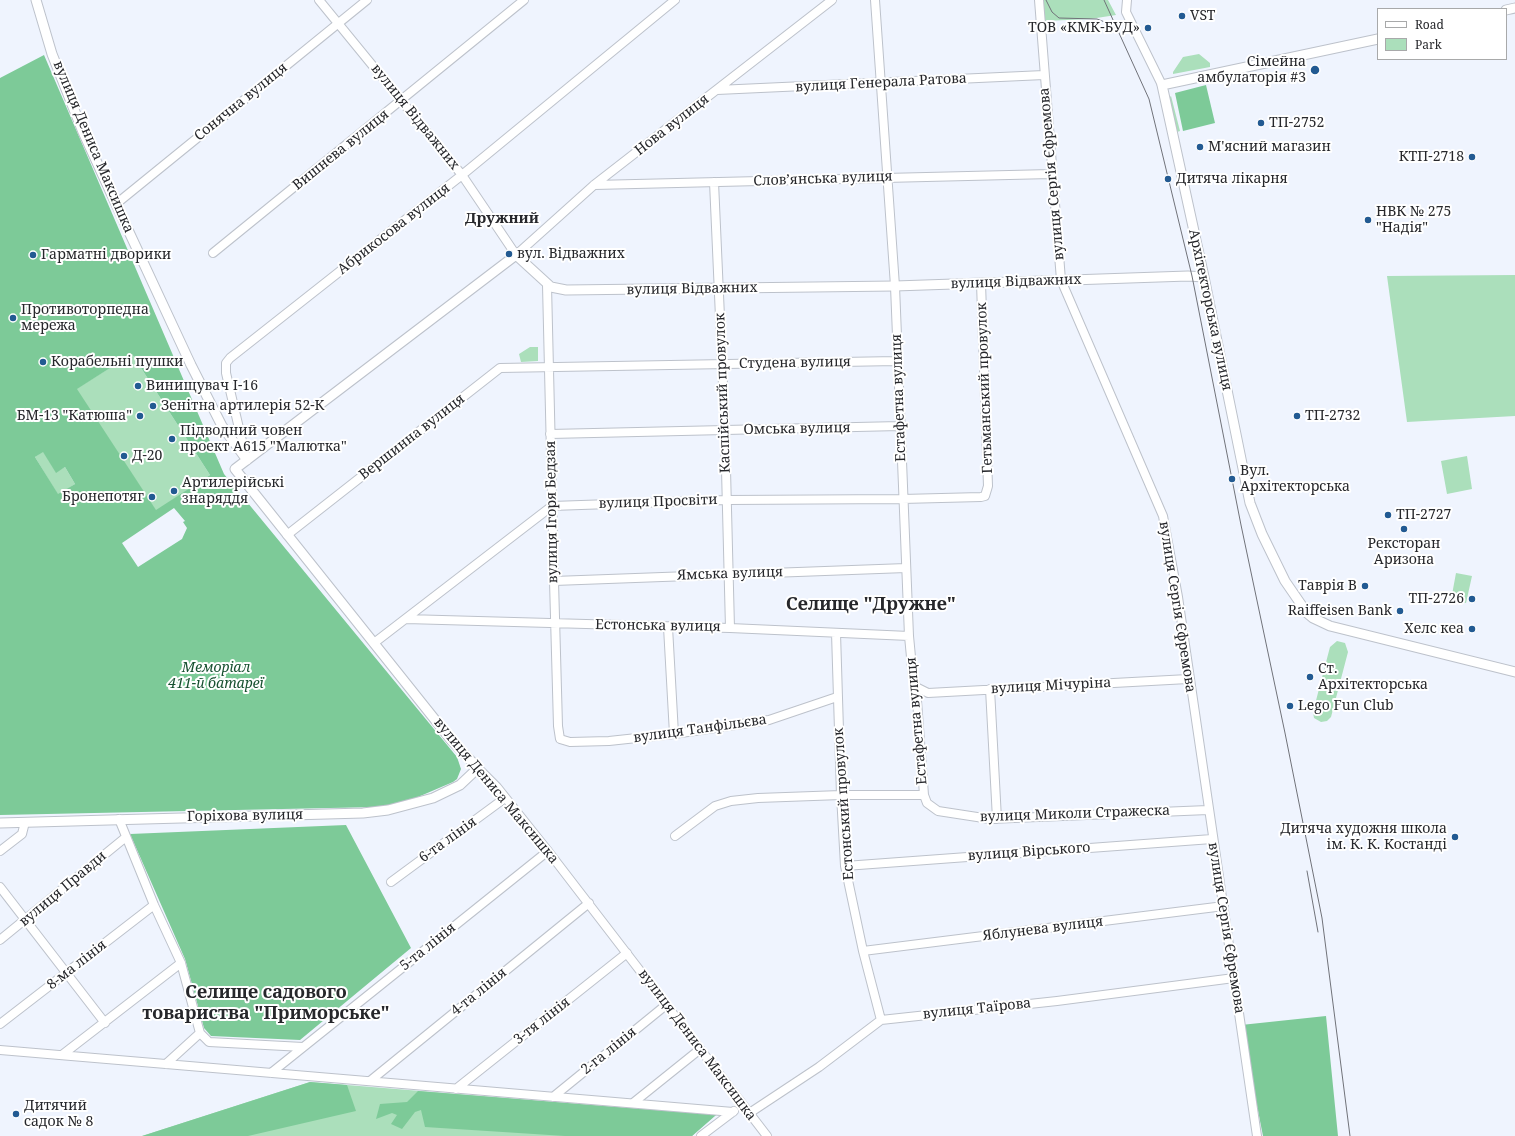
<!DOCTYPE html>
<html>
<head>
<meta charset="utf-8">
<style>
  body { margin:0 }
  #map { position:relative; width:1515px; height:1136px; overflow:hidden; background:#eff4fe; font-family:"Noto Serif",serif }
  canvas { display:block }
  .legend { position:absolute; left:1377px; top:8px; width:130px; height:52px; box-sizing:border-box; background:#fff; border:1px solid #a8a9aa; margin:0; padding:5px 7px; list-style:none; font-size:12px; color:#26272b }
  .legend li { display:flex; align-items:center; gap:8px; height:20px }
  .legend b { width:20px; border:1px solid #a8a9aa }
</style>
</head>
<body>
<div id="map">
<canvas width="1515" height="1136"></canvas>
<ul class="legend">
<li><b style="height:5px;background:#fff"></b>Road</li>
<li><b style="height:11px;background:#abdfbb"></b>Park</li>
</ul>
</div>
<script>
const context = document.querySelector('canvas').getContext('2d');
context.lineJoin = 'round';
function paint(path, color) { context.fillStyle = color; context.fill(path, 'evenodd'); }
const toPath = rows => new Path2D(rows.map(r => 'M' + r).join(''));
function trace(path, color, width, dash) { context.strokeStyle = color; context.lineWidth = width; context.lineCap = dash ? 'butt' : 'round'; context.setLineDash(dash || []); context.stroke(path); }
function label(font, color, halo, rows, align = 'center') {
  context.font = font + ' "Noto Serif",serif'; context.lineWidth = 4; context.setLineDash([]); context.textBaseline = 'middle'; context.strokeStyle = halo; context.fillStyle = color; for (const [text, x, y, turn = 0] of rows) {
    context.save(); context.translate(x, y); context.rotate((+turn || 0) * Math.PI / 180); context.textAlign = isNaN(turn) ? turn : align; if (halo) context.strokeText(text, 0, 0); context.fillText(text, 0, 0); context.restore();
  }
}
const green = toPath([
  [1043,0,1108,0,1116,15,1090,19,1044,21],
  [1199,54,1210,63,1210,67,1173,74,1173,72,1183,57],
  [1171,96,1180,131,1177,132,1169,98],
  [1515,275,1515,416,1407,422,1387,276],
  [530,347,538,347,538,361,521,362,519,354],
  [132,354,210,475,156,511,76,389],
  [43,451,56,472,65,467,75,484,58,495,35,457],
  [1467,456,1472,489,1447,494,1441,461],
  [1456,573,1472,576,1466,603,1451,600],
  [1337,641,1345,643,1348,652,1331,717,1327,721,1321,722,1314,718,1313,712,1330,647],
  [310,1082,347,1085,716,1115,692,1136,142,1136]
]);
const forest = toPath([
  [44,55,224,474,457,757,461,769,457,779,453,782,418,797,399,803,377,807,0,815,0,78],
  [132,354,210,475,156,510,77,389],
  [43,452,56,473,65,467,75,484,58,494,35,457],
  [174,508,185,521,183,522,187,528,182,539,138,567,122,543],
  [1206,85,1215,123,1183,131,1175,93],
  [346,825,411,948,300,1040,211,1036,204,1028,185,959,130,834],
  [1326,1016,1338,1136,1263,1136,1241,1025],
  [310,1082,347,1085,356,1111,248,1136,142,1136],
  [418,1091,716,1115,692,1136,565,1136,425,1127,421,1110,415,1112,402,1129,391,1124,397,1115,392,1113,376,1119,380,1104,407,1102]
]);
const minor = toPath([
  [319,0,462,175,516,255,594,185,832,0],
  [875,0,895,286,909,636,913,678,916,687,924,795],
  [1039,0,1061,280,1163,516,1178,597,1257,1136],
  [1127,0,1126,12,1162,85],
  [717,90,1044,75],
  [714,182,725,430,730,628],
  [594,185,1051,174],
  [116,204,367,0],
  [213,253,524,0],
  [547,285,554,581,558,726,560,739,570,742,609,741,674,734,769,720,837,697],
  [550,434,900,426],
  [246,458,226,373,226,363,230,358,462,175,675,0],
  [287,535,500,368,897,361],
  [554,581,906,568],
  [406,619,730,628,909,636],
  [668,627,674,734],
  [836,633,841,795,845,866,863,951,881,1020],
  [374,643,552,506,727,500,902,499,981,497,985,496,988,486,981,283],
  [916,687,928,693,1188,679],
  [990,689,997,819],
  [478,768,497,787,548,851,767,1136],
  [119,819,154,905,181,963,200,1033,209,1042,303,1047],
  [675,836,715,806,731,801,758,798,841,795,924,795,927,803,938,811,990,819,1208,810],
  [0,851,22,834,25,822],
  [845,866,1212,839],
  [391,882,505,798],
  [0,887,105,1023],
  [0,940,126,837],
  [863,951,1224,906],
  [0,1024,154,905],
  [0,1050,733,1112],
  [62,1055,181,963],
  [166,1064,200,1033],
  [271,1073,548,851],
  [370,1081,589,903],
  [456,1089,627,953],
  [553,1097,666,1005],
  [633,1103,699,1050],
  [748,1114,819,1067,881,1020,1057,1001,1234,978],
  [701,1136,734,1111]
]);
const tertiary = toPath([
  [36,0,52,54,83,132,116,204,191,365,222,426,247,460],
  [1506,10,1515,8],
  [1378,39,1162,85,1204,277,1250,503,1262,534,1285,581,1307,613,1313,618,1330,626,1515,672],
  [0,823,363,813,388,810,433,798,460,785,478,768,452,741,235,469,516,255,551,287,566,290,895,286,1188,276,1204,277]
]);
const tram = toPath([
  [1046,0,1052,12,1059,18,1097,19,1110,24,1116,29],
  [1104,0,1149,99,1192,276,1241,525,1285,733,1322,918,1350,1136],
  [1307,871,1318,932]
]);
const markers = [
  [1182,16,4,"#225a92"],
  [1148,28,4,"#225a92"],
  [1315,70,5,"#225a92"],
  [1261,123,4,"#225a92"],
  [1200,147,4,"#225a92"],
  [1472,157,4,"#225a92"],
  [1168,179,4,"#225a92"],
  [1368,220,4,"#225a92"],
  [509,254,4,"#225a92"],
  [33,255,4,"#225a92"],
  [13,318,4,"#225a92"],
  [43,362,4,"#225a92"],
  [138,386,4,"#225a92"],
  [153,406,4,"#225a92"],
  [140,416,4,"#225a92"],
  [1297,416,4,"#225a92"],
  [172,439,4,"#225a92"],
  [124,456,4,"#225a92"],
  [1232,479,4,"#225a92"],
  [174,491,4,"#225a92"],
  [152,497,4,"#225a92"],
  [1388,515,4,"#225a92"],
  [1404,529,4,"#225a92"],
  [1365,586,4,"#225a92"],
  [1472,599,4,"#225a92"],
  [1400,611,4,"#225a92"],
  [1472,629,4,"#225a92"],
  [1310,677,4,"#225a92"],
  [1290,706,4,"#225a92"],
  [1455,837,4,"#225a92"],
  [16,1114,4,"#225a92"]
];
const poiNames = [
  ["VST",1190,16],
  ["ТОВ «КМК-БУД»",1140,28,"right"],
  ["Сімейна",1306,62,"right"],
  ["амбулаторія #3",1306,78,"right"],
  ["ТП-2752",1269,123],
  ["М'ясний магазин",1208,147],
  ["КТП-2718",1464,157,"right"],
  ["Дитяча лікарня",1176,179],
  ["НВК № 275",1376,212],
  ["\"Надія\"",1376,228],
  ["вул. Відважних",517,254],
  ["Гарматні дворики",41,255],
  ["Противоторпедна",21,310],
  ["мережа",21,326],
  ["Корабельні пушки",51,362],
  ["Винищувач І-16",146,386],
  ["Зенітна артилерія 52-К",161,406],
  ["БМ-13 \"Катюша\"",132,416,"right"],
  ["ТП-2732",1305,416],
  ["Підводний човен",180,431],
  ["проект А615 \"Малютка\"",180,447],
  ["Д-20",132,456],
  ["Вул.",1240,471],
  ["Архітекторська",1240,487],
  ["Артилерійські",182,483],
  ["знаряддя",182,499],
  ["Бронепотяг",144,497,"right"],
  ["ТП-2727",1396,515],
  ["Рексторан",1404,544,"center"],
  ["Аризона",1404,560,"center"],
  ["Таврія В",1357,586,"right"],
  ["ТП-2726",1464,599,"right"],
  ["Raiffeisen Bank",1392,611,"right"],
  ["Хелс кеа",1464,629,"right"],
  ["Ст.",1318,669],
  ["Архітекторська",1318,685],
  ["Lego Fun Club",1298,706],
  ["Дитяча художня школа",1447,829,"right"],
  ["ім. К. К. Костанді",1447,845,"right"],
  ["Дитячий",24,1106],
  ["садок № 8",24,1122]
];
const streetNames = [
  ["вулиця Генерала Ратова",881,83,-3],
  ["Сонячна вулиця",241,102,-39],
  ["вулиця Відважних",415,117,51],
  ["Нова вулиця",672,125,-38],
  ["вулиця Дениса Максишка",93,147,67],
  ["Вишнева вулиця",341,150,-39],
  ["вулиця Сергія Єфремова",1052,174,-95],
  ["Словʼянська вулиця",823,179,-2],
  ["Абрикосова вулиця",394,229,-38],
  ["вулиця Відважних",1016,282,-2],
  ["вулиця Відважних",692,289,-1],
  ["Архітекторська вулиця",1210,310,78],
  ["Студена вулиця",795,363,-1],
  ["Гетьманський провулок",985,388,-92],
  ["Каспійський провулок",723,393,-92],
  ["Естафетна вулиця",899,398,-92],
  ["Омська вулиця",797,429,-1],
  ["Вершинна вулиця",412,437,-38],
  ["вулиця Просвіти",658,502,-2],
  ["вулиця Ігоря Бедзая",552,512,-91],
  ["Ямська вулиця",730,574,-2],
  ["вулиця Сергія Єфремова",1177,607,81],
  ["Естонська вулиця",658,626,1],
  ["вулиця Мічуріна",1051,686,-3],
  ["Естафетна вулиця",917,721,-95],
  ["вулиця Танфільєва",700,729,-8],
  ["вулиця Дениса Максишка",496,791,50],
  ["Естонський провулок",844,804,-94],
  ["вулиця Миколи Стражеска",1075,814,-2],
  ["Горіхова вулиця",245,816,-1],
  ["6-та лінія",448,840,-36],
  ["вулиця Вірського",1029,852,-4],
  ["вулиця Правди",63,889,-40],
  ["вулиця Сергія Єфремова",1226,928,81],
  ["Яблунева вулиця",1043,929,-7],
  ["5-та лінія",428,947,-39],
  ["8-ма лінія",77,965,-38],
  ["4-та лінія",479,992,-39],
  ["вулиця Таїрова",977,1009,-6],
  ["3-тя лінія",542,1021,-38],
  ["вулиця Дениса Максишка",697,1045,53],
  ["2-га лінія",609,1051,-39]
];
const parkNames = [
  ["Меморіал",216,668],
  ["411-й батареї",216,684]
];
const neighbourhoodNames = [
  ["Дружний",502,219]
];
const districtNames = [
  ["Селище \"Дружне\"",871,605],
  ["Селище садового",266,993],
  ["товариства \"Приморське\"",266,1014]
];
paint(green, '#abdfbb');
paint(forest, '#7dca98');
trace(minor, '#bdc2cb', 10);
trace(tertiary, '#bdc2cb', 11);
trace(minor, '#fff', 8);
trace(tertiary, '#fff', 9);
trace(tram, '#707279', 1);
for (const [x, y, r, color] of markers) { const dot = new Path2D(); dot.arc(x, y, r, 0, 2 * Math.PI); context.fillStyle = color; context.fill(dot); trace(dot, '#fff', 1.5); }
label('14px', '#26272b', '#fff', poiNames, 'left');
label('14px', '#26272b', '#fff', streetNames);
label('italic 14px', '#175130', '#fff', parkNames);
label('bold 15px', '#26272b', '#fff', neighbourhoodNames);
label('bold 18px', '#26272b', '#fff', districtNames);
</script>
</body>
</html>
